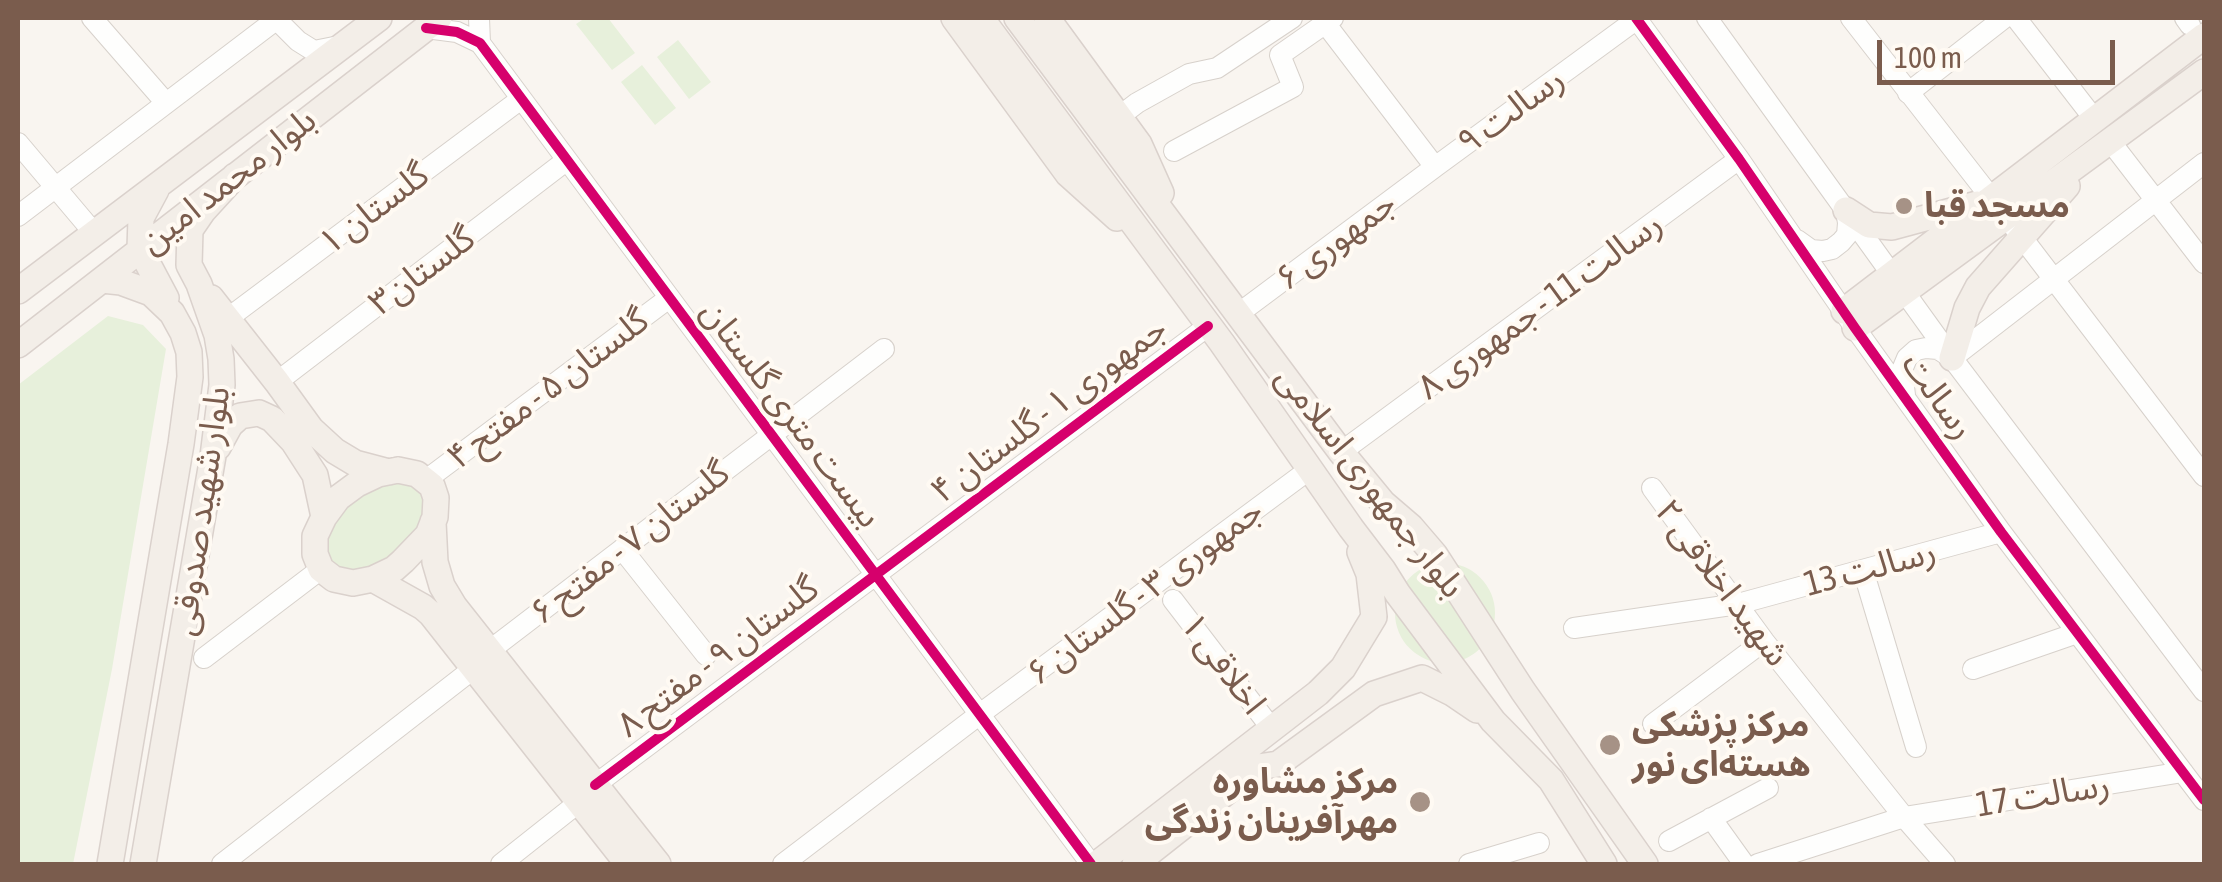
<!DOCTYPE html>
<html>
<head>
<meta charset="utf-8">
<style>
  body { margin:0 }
  #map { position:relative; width:2222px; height:882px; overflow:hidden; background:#f9f5f0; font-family:"Asap Condensed",sans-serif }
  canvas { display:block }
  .frame { position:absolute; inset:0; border:20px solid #7a5c4d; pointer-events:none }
  .scale { position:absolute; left:1877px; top:40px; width:238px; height:45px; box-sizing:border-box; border:5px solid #7a5c4d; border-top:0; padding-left:12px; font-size:30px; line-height:35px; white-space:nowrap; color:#7a5c4d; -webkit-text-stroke:8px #fffaf3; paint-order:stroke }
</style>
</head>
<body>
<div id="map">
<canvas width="2222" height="882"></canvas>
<div class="frame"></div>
<div class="scale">100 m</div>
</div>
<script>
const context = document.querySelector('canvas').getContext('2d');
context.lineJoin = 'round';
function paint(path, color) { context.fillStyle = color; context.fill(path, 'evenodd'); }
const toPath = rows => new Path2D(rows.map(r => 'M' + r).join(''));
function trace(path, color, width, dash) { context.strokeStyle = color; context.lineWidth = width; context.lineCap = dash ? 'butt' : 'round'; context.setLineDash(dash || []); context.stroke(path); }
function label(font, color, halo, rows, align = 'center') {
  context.font = font + ' "Asap Condensed","Noto Sans Arabic",sans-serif'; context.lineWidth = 8; context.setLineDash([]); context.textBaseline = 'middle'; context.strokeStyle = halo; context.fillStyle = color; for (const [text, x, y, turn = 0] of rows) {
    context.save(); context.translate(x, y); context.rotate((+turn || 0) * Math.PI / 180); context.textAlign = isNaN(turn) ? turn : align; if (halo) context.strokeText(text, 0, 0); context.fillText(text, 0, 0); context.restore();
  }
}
const green = toPath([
  [585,18,608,18,635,53,612,70,576,24],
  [678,40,711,82,689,99,657,57],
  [642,65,676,108,655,125,621,82],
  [108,316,143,325,166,349,112,669,73,864,18,864,18,385],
  [399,476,429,492,421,531,380,569,335,573,320,539,346,501],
  '1395 613a50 50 0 1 1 100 0a50 50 0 1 1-100 0Z'
]);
const minor = toPath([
  [92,18,166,103],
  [275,18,298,41,314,51,339,46],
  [479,18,480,43],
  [1636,18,1739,159,1855,328,2001,532,2204,800],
  [1707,18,1952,358,2204,691],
  [1851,18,1992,199],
  [2016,18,2095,120],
  [2185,18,2190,25],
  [1325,23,1435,167,1637,19],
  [426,28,457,32,480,43,1091,864],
  [1908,93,2004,18],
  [1120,116,1137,103,1189,74,1217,68,1292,18],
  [2110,141,2204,263],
  [18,143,94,233],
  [1174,151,1293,87,1280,55,1333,18],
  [18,216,277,19],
  [2014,227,2204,476],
  [1797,240,1811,250,1823,251,1832,249,1841,242,1847,235,1848,223,1846,210],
  [1238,314,1435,167],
  [227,319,521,99],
  [277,382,567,160],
  [1905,395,1902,370,1907,358,1916,350,1926,348,1938,349,1952,358,2204,163],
  [1341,452,1739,159],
  [426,480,669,298],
  [1652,488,1764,641,1904,817,1945,864],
  [622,549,706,655],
  [1863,570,1916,747],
  [1173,600,1272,729],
  [1574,628,1738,604,2001,532],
  [489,651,884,349],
  [204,658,321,569],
  [1973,669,2077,633],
  [1653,724,1764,641],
  [595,785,1208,326],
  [1711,818,1744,864],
  [1669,841,1768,788],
  [222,864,473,669],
  [501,864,578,803],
  [783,864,980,714,1310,469],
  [1469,864,1539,843],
  [1758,864,1904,817,2183,772]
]);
const major = toPath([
  [954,18,1068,174,1117,218],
  [981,18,1222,343,1351,528,1383,570,1398,594,1493,721,1551,780,1604,864],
  [1017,18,1341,452,1383,503,1411,527,1435,555,1523,691,1645,864],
  [1047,18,1139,144,1161,193],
  [156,190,141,218,140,249,166,298],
  [1846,210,1869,225,1892,227,1977,204],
  [102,280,121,282,151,293,172,313,183,333,189,352,190,377,181,444,110,864],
  [18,291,379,18],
  [211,298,277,382,311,429,335,451,355,463,389,472],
  [1844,311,2204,36],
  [1855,328,2204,72],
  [18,345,439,18],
  [1952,358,1967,308,1978,287,2067,186],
  [218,447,230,425,240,416,259,413,272,419,293,441,315,475,324,517],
  [398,470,417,474,432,486,436,498,435,517,428,535,403,561,394,569,373,579,353,583,334,579,321,569,315,554,315,536,324,517,338,498,357,484,378,474,398,470],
  [433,522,435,562,442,586,454,606,658,864],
  [373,579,423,607,431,614,628,864],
  [143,864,213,456,222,385,221,359,217,335,199,284,189,265,190,230,203,211,235,176],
  [1097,864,1318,693,1343,668,1374,617,1369,574,1360,552],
  [1135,864,1258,767,1278,764,1374,694,1422,678,1452,693,1477,710]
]);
const cycleway = toPath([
  [1636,18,1739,159,1855,328,2001,532,2204,800],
  [426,28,457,32,480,43,1091,864],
  [595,785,1208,326]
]);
const markers = [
  [1904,206,10,"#a69286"],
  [1610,745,12,"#a69286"],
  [1420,802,12,"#a69286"]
];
const streetNames = [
  ["رسالت ۹",1511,111,-36],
  ["بلوار محمد امین",228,181,-38],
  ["گلستان ۱",374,209,-37],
  ["جمهوری ۶",1336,241,-37],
  ["گلستان۳",422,271,-37],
  ["رسالت 11 - جمهوری ۸",1540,306,-36],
  ["گلستان ۵ - مفتح ۴",548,389,-37],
  ["رسالت",1938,396,54],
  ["جمهوری ۱ - گلستان ۴",1049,410,-37],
  ["بیست متری گلستان",791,414,53],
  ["بلوار جمهوری اسلامی",1370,482,52],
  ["بلوار شهید صدوقی",201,511,-82],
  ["گلستان ۷ - مفتح ۶",630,543,-38],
  ["رسالت 13",1870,568,-15],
  ["شهید اخلاقی ۲",1722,583,53],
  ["جمهوری ۳ - گلستان ۶",1145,592,-37],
  ["گلستان ۹ - مفتح ۸",718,657,-37],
  ["اخلاقی ۱",1223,664,53],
  ["رسالت 17",2043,795,-9]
];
const poiNames = [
  ["مسجد قبا",1924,206],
  ["مرکز پزشکی",1632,725],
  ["هسته‌ای نور",1632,765],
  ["مرکز مشاوره",1398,782,"right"],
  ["مهرآفرینان زندگی",1398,822,"right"]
];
paint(green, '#e7f0db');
trace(minor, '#d7d1cb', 22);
trace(major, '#dad1cc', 28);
trace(minor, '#fefefd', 20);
trace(major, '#f3eee8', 25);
trace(cycleway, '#d6006c', 10);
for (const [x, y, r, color] of markers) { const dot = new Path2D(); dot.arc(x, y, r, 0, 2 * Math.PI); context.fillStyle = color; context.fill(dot); trace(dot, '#fffaf3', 4); }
label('35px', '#7a5c4d', '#fffaf3', streetNames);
label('bold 35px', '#7a5c4d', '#fffaf3', poiNames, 'left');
</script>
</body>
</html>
